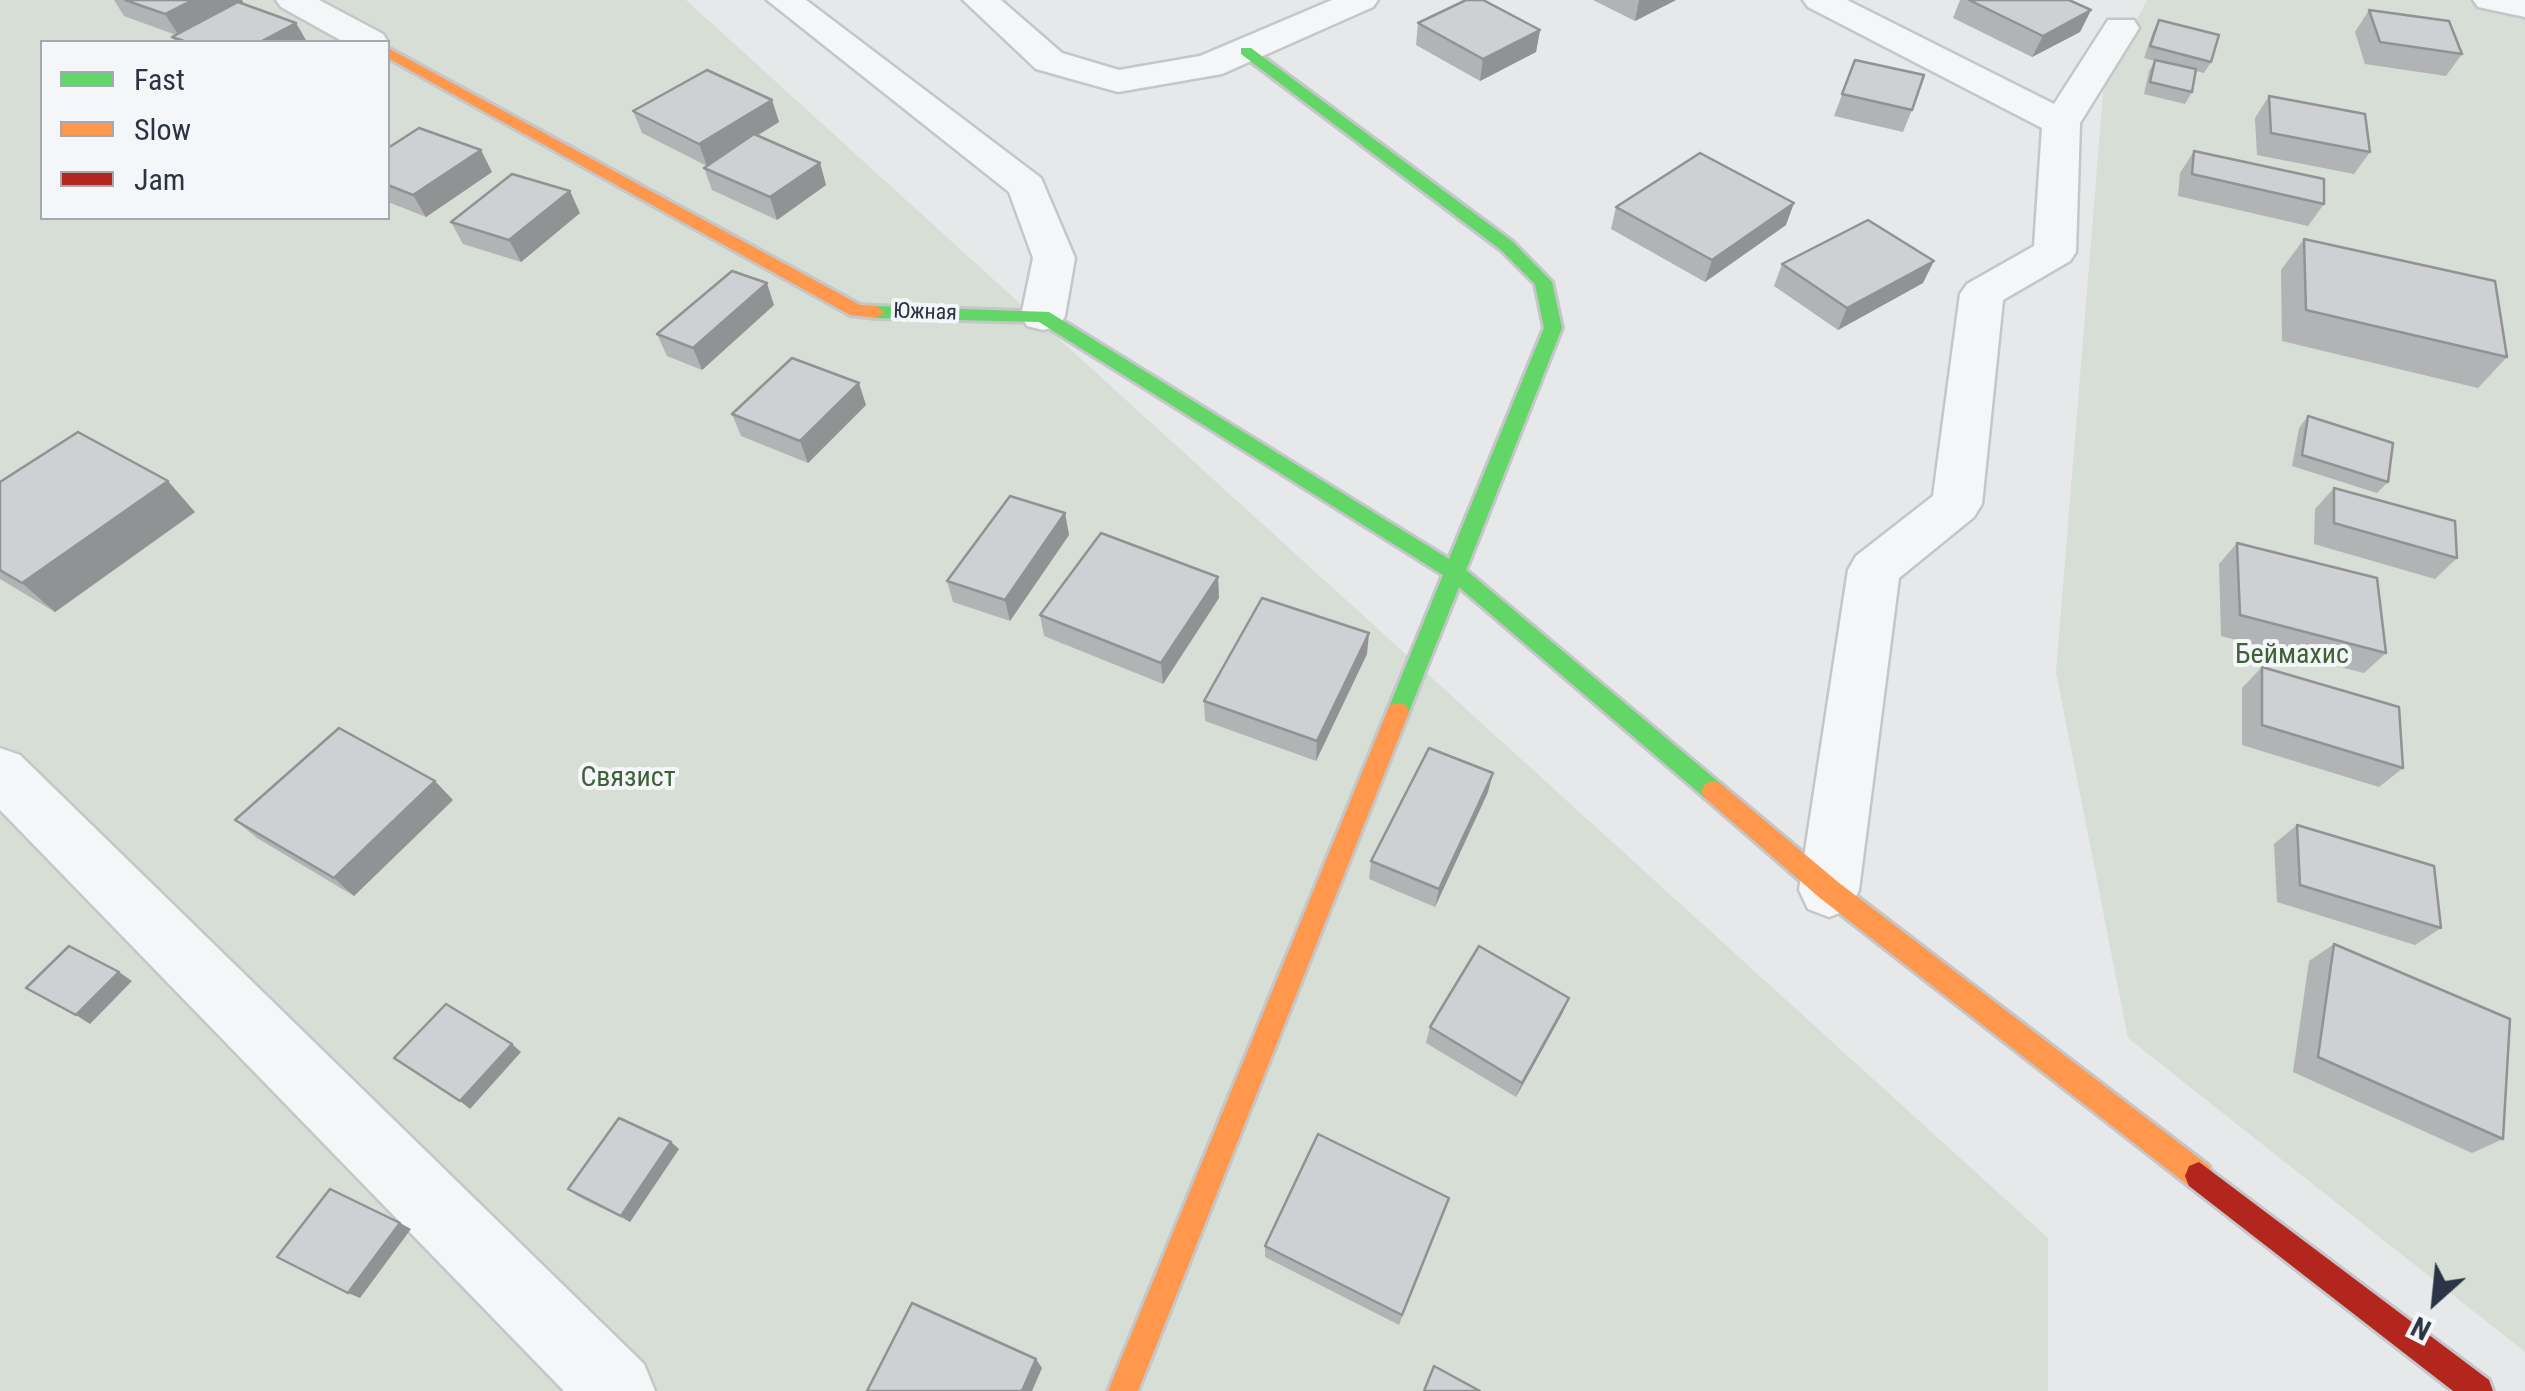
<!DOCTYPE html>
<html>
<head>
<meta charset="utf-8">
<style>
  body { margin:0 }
  #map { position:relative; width:2525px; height:1391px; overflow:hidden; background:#e6e8ea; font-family:"Roboto Condensed",sans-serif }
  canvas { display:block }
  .legend { position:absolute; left:40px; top:40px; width:350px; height:180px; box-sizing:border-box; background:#f4f6f9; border:2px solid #a4a8b1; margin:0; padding:12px 18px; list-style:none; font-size:30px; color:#2b3445 }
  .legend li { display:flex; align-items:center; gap:20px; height:50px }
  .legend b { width:50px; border:2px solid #a4a8b1 }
  .north { position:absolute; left:2385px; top:1251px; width:100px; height:100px; -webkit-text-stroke:8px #f4f6f9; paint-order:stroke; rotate:207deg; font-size:28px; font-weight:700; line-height:40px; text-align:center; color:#2b3445 }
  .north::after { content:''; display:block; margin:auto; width:35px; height:45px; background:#2b3445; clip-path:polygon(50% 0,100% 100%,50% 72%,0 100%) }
</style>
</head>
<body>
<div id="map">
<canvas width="2525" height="1391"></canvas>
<ul class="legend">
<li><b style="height:12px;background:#63d668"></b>Fast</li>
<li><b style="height:12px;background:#ff974d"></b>Slow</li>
<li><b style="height:12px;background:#b3261e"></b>Jam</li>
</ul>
<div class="north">N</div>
</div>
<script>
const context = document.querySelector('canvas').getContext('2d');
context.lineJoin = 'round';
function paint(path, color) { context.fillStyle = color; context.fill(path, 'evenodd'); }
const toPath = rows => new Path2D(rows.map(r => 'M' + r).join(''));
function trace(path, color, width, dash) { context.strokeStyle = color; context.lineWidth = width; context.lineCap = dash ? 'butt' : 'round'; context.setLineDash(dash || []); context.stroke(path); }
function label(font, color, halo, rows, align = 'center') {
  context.font = font + ' "Roboto Condensed",sans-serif'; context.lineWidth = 8; context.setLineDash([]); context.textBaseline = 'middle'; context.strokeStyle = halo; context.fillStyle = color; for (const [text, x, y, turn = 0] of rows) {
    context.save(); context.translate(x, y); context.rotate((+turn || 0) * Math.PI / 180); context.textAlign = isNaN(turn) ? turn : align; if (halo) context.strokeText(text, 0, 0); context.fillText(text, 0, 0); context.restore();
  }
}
const green = toPath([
  [0,0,686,0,2048,1238,2048,1391,0,1391],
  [42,42,388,42,388,218,42,218],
  [2147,0,2525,0,2525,1352,2128,1038,2056,672,2104,82]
]);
const street = toPath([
  [276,0,319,0,383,34,388,42,344,42,281,7,276,0],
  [767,0,806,0,1041,178,1075,258,1065,316,1059,326,1043,330,1027,326,1021,316,1033,258,1009,192,767,0],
  [963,0,1001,0,1062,53,1119,70,1200,56,1332,0,1378,0,1373,7,1222,74,1118,92,1036,69,963,0],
  [1803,0,1847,0,2054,104,2108,20,2134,20,2139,28,2080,123,2076,252,2070,261,2003,300,1982,504,1974,517,1899,578,1859,890,1850,909,1829,917,1808,909,1799,890,1848,570,1856,556,1933,496,1960,294,1967,284,2034,246,2042,128,1808,7,1803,0],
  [2473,0,2525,0,2525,17,2478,7,2473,0],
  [0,748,20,755,644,1364,655,1391,564,1391,0,810,0,748]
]);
const fast = toPath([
  [1241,48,1251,48,1513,242,1552,282,1562,328,1466,570,1721,784,1725,791,1721,798,1713,801,1705,798,1459,587,1406,719,1390,719,1387,712,1443,575,1039,322,876,318,867,312,876,306,1049,312,1449,559,1544,328,1535,284,1501,250,1241,54,1241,48]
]);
const slow = toPath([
  [388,48,860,305,876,306,885,312,876,318,850,315,388,58,388,48],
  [1398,703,1406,705,1409,712,1138,1391,1108,1391,1387,712,1390,705,1398,703],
  [1713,781,1721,784,1838,882,2209,1166,2213,1176,2209,1186,2199,1190,2189,1186,1820,898,1705,798,1701,791,1705,784,1713,781]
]);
const jam = toPath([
  [2199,1162,2489,1380,2493,1391,2453,1391,2189,1186,2185,1176,2189,1166,2199,1162]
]);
const wall = toPath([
  [114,0,242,0,243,2,241,3,296,23,307,42,176,42,172,37,176,35,124,16],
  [1593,0,1676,0,1635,21],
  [1960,0,2069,0,2091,10,2080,32,2032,57,1953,18],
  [2369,10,2462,54,2446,76,2365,64,2355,32],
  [2159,20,2211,62,2204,73,2196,71,2192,92,2185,104,2144,94,2149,71,2155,61,2144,58,2153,32],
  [1418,23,1540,30,1536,52,1480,81,1416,45],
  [1855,60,1912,110,1903,132,1834,116],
  [2269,96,2370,152,2354,174,2257,155,2255,118],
  [772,100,779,122,757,136,820,163,826,185,777,220,712,190,704,168,707,166,642,133,633,111],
  [388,148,492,172,426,217,388,202],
  [2194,151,2324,204,2308,226,2178,196,2180,173],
  [1616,207,1786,225,1705,282,1611,229],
  [580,213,521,262,463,244,451,222],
  [2304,239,2507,357,2478,388,2282,341,2281,270],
  [1782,264,1923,283,1838,330,1774,286],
  [774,305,702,370,667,356,657,334],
  [866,405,808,463,741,436,732,414],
  [2308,416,2388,482,2377,493,2292,466,2299,428],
  [0,482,195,512,55,612,0,579],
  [2334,488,2457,558,2435,579,2314,544,2315,509],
  [1065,513,1069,535,1010,621,953,602,947,581],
  [2237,543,2386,653,2364,673,2221,636,2219,564],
  [1218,577,1219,598,1163,684,1044,636,1040,615],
  [1367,654,1316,761,1205,721,1204,701],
  [2262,667,2403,768,2379,787,2242,745,2242,688],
  [1488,792,1435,907,1369,879,1371,861],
  [453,800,354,896,257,838,235,820],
  [2297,825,2441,928,2415,945,2277,902,2274,844],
  [2334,944,2503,1139,2472,1153,2293,1072,2309,961],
  [1569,998,1562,1014,1516,1097,1426,1043,1430,1027],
  [679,1149,630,1222,577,1196,568,1189],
  [1449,1198,1399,1325,1265,1257,1265,1246]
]);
const shadedWall = toPath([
  [193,0,242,0,243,2,179,36,165,14],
  [1639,0,1676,0,1635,21],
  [2091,10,2080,32,2032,57,2043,36],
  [296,23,307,42,260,42],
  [1540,30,1536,52,1480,81,1483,59],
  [772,100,779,122,707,166,699,144],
  [481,150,492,172,426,217,413,195],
  [820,163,826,185,777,220,770,197],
  [570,191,580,213,521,262,509,240],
  [1794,203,1786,225,1705,282,1712,260],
  [1934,261,1923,283,1838,330,1847,308],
  [767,283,774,305,702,370,693,348],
  [859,383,866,405,808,463,800,441],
  [168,481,195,512,55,612,22,583],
  [1065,513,1069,535,1010,621,1005,600],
  [1218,577,1219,598,1163,684,1161,663],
  [1369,633,1367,654,1316,761,1317,741],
  [1493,773,1488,792,1435,907,1439,889],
  [435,781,453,800,354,896,334,878],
  [119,972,132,981,90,1024,76,1015],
  [1569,998,1562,1014,1516,1097,1522,1083],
  [512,1044,521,1052,470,1109,460,1101],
  [671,1142,679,1149,630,1222,621,1216],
  [400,1223,411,1229,360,1298,348,1293],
  [1036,1359,1042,1368,1032,1391,1022,1391]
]);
const building = toPath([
  [125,0,193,0,165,14,125,0],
  [1466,0,1483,0,1540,30,1483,59,1418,23,1466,0],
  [1969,0,2069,0,2091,10,2043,36,1969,0],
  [238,2,296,23,260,42,187,42,172,37,238,2],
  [2369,10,2449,21,2462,54,2380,42,2369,10],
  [2159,20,2219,35,2211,62,2150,46,2159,20],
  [1855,60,1924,75,1912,110,1842,94,1855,60],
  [2155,60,2196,69,2192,92,2150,82,2155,60],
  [707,70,772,100,699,144,633,111,707,70],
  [2269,96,2365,114,2370,152,2271,133,2269,96],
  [419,128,481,150,413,195,388,185,388,148,419,128],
  [754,134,820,163,770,197,704,168,754,134],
  [2194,151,2324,179,2324,204,2192,174,2194,151],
  [1700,153,1794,203,1712,260,1616,207,1700,153],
  [512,174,570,191,509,240,451,222,512,174],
  [1868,220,1934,261,1847,308,1782,264,1868,220],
  [2304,239,2495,281,2507,357,2306,310,2304,239],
  [732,271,767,283,693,348,657,334,732,271],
  [792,358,859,383,800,441,732,414,792,358],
  [2308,416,2393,443,2388,482,2302,455,2308,416],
  [78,432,168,481,22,583,0,570,0,482,78,432],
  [2334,488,2455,521,2457,558,2334,523,2334,488],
  [1010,496,1065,513,1005,600,947,581,1010,496],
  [1101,533,1218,577,1161,663,1040,615,1101,533],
  [2237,543,2377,578,2386,653,2240,615,2237,543],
  [1262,598,1369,633,1317,741,1204,701,1262,598],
  [2262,667,2399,707,2403,768,2262,725,2262,667],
  [339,728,435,781,334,878,235,820,339,728],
  [1429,748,1493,773,1439,889,1371,861,1429,748],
  [2297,825,2434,866,2441,928,2300,885,2297,825],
  [2334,944,2510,1019,2503,1139,2318,1057,2334,944],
  [69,946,119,972,76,1015,26,988,69,946],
  [1479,946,1569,998,1522,1083,1430,1027,1479,946],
  [446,1004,512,1044,460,1101,394,1058,446,1004],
  [619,1118,671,1142,621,1216,568,1189,619,1118],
  [1318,1134,1449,1198,1402,1315,1265,1246,1318,1134],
  [330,1189,400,1223,348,1293,277,1257,330,1189],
  [912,1303,1036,1359,1022,1391,867,1391,912,1303],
  [1434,1366,1480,1391,1424,1391,1434,1366]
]);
const farStreetnames = [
  ["Южная",925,313,2]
];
const parkNames = [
  ["Беймахис",2292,656],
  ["Связист",628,779]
];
paint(green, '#d6ded6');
trace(street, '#c4c6c8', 5);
trace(fast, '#c4c6c8', 6);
trace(slow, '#c4c6c8', 6);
trace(jam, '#c4c6c8', 6);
paint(street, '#f5f6f7');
paint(fast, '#63d668');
paint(slow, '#ff974d');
paint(jam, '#b3261e');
paint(wall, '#b1b3b5');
paint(shadedWall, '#909294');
paint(building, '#ced0d3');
trace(building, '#909294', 2.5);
label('22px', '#2b3445', '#f4f6f9', farStreetnames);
label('28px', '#3f6138', '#f4f6f9', parkNames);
</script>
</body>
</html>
